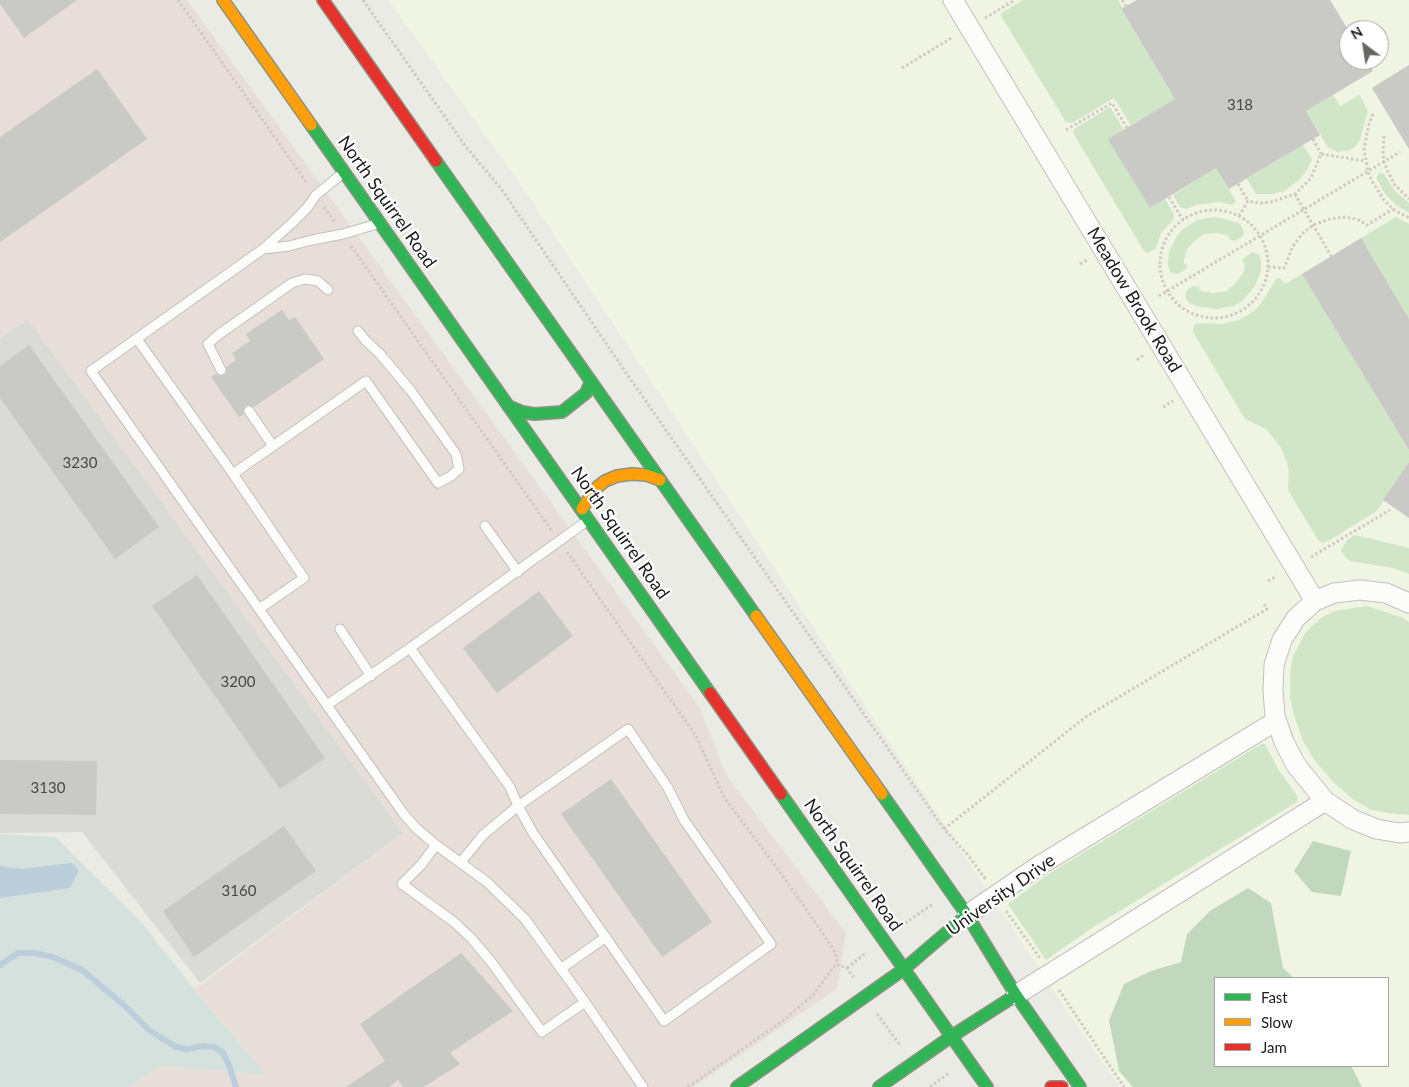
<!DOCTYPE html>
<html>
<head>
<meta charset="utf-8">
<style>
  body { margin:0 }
  #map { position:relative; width:1409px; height:1087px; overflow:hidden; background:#ebebe6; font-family:Lato,sans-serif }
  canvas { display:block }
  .legend { position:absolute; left:1214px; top:977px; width:175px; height:90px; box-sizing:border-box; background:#fff; border:1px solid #a5a5a5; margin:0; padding:6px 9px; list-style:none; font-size:15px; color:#1d1d1d }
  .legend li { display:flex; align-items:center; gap:10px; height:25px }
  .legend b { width:25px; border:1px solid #a5a5a5 }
  .north { position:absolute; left:1339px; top:20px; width:50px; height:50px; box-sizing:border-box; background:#fff; border:1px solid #a5a5a5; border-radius:50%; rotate:329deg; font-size:14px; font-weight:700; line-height:20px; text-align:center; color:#1d1d1d }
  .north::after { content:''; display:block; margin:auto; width:18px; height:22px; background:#656563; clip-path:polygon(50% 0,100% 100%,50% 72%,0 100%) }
</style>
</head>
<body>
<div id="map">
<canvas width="1409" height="1087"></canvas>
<ul class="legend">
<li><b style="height:6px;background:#30b455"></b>Fast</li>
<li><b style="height:6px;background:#ff9f0a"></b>Slow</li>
<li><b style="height:6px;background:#e5322d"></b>Jam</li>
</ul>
<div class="north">N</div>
</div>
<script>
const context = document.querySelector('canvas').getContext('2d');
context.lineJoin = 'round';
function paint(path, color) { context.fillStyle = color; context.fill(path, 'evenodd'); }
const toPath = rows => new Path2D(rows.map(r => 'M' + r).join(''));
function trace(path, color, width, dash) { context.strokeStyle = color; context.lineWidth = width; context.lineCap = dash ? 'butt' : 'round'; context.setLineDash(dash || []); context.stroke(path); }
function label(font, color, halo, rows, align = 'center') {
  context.font = font + ' Lato,sans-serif'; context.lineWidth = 4.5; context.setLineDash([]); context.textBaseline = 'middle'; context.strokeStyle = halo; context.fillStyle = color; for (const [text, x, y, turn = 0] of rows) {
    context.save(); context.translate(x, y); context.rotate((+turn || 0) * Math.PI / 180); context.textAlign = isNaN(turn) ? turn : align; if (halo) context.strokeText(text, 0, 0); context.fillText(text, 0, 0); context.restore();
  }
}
const residential = toPath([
  [28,319,403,833,200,983,82,832,0,833,0,338]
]);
const commercial = toPath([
  [0,0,187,0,700,708,726,775,846,933,837,989,693,1087,127,1087,162,1065,267,1075,194,990,403,833,28,319,0,338]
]);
const education = toPath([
  [388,0,1409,0,1409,1087,1120,1087,1065,1008,522,186],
  [1349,30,1379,30,1379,60,1349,60],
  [1215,978,1388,978,1388,1066,1215,1066]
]);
const grass = toPath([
  [1023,0,1118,0,1123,8,1121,10,1175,99,1131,125,1114,98,1072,123,1066,122,1000,14],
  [1333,95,1340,106,1360,95,1368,111,1360,140,1356,146,1350,150,1338,152,1328,147,1306,111],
  [1110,107,1124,130,1150,208,1165,199,1174,214,1173,220,1161,233,1156,248,1148,253,1144,251,1073,133,1074,129],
  [1303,145,1312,159,1308,168,1300,179,1284,191,1272,194,1256,194,1247,179],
  [1216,168,1236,201,1232,205,1220,202,1196,205,1186,209,1180,207,1173,195],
  [1379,173,1384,174,1396,192,1409,203,1409,213,1396,205,1385,194,1376,178],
  [1214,217,1229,220,1240,224,1244,232,1243,236,1235,241,1229,239,1230,238,1227,235,1217,233,1205,234,1199,237,1187,249,1184,260,1184,264,1187,265,1186,269,1178,274,1170,272,1168,264,1169,252,1176,237,1182,230,1197,220],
  [1396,217,1409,224,1409,319,1361,238],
  [1252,252,1259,255,1261,259,1261,271,1255,286,1242,301,1234,306,1216,309,1196,306,1189,303,1186,299,1186,291,1193,286,1200,287,1199,289,1202,291,1213,293,1227,291,1234,285,1244,272,1245,263,1242,262,1243,259],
  [1302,274,1409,450,1409,462,1377,511,1328,541,1323,543,1318,540,1288,490,1289,472,1287,462,1280,446,1266,429,1245,419,1193,332,1194,325,1197,323,1222,324,1239,320,1255,310,1262,302,1276,279,1280,278,1285,284],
  [1355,535,1409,548,1409,574,1393,568,1350,561,1346,558,1341,550,1347,540],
  [1367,606,1401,617,1409,622,1409,815,1388,813,1372,810,1354,800,1334,783,1315,761,1303,741,1294,715,1290,698,1290,674,1293,656,1305,633,1322,617,1335,611],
  [1261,744,1265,744,1278,769,1298,797,1297,802,1092,928,1046,960,1008,904,1047,875]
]);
const forest = toPath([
  [1313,841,1351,851,1341,896,1312,892,1294,871],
  [1248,888,1271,903,1283,968,1294,978,1215,978,1215,1066,1351,1066,1362,1087,1133,1087,1119,1071,1109,1020,1124,984,1151,971,1181,962,1187,934,1210,911]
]);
const wetland = toPath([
  [0,834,55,837,142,923,205,1003,267,1075,162,1065,127,1087,0,1087]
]);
const water = toPath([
  [71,863,79,870,70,888,0,898,0,866,21,869]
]);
const stream = toPath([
  [0,965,18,953,35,953,53,957,82,970,125,1006,149,1030,176,1047,187,1049,204,1046,215,1047,223,1053,229,1065,236,1087]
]);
const building = toPath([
  [0,0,77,0,24,38,0,4],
  [1137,0,1330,0,1349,31,1349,60,1367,60,1373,71,1306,111,1320,135,1229,189,1216,168,1150,208,1108,139,1175,99,1121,9],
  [1409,65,1409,149,1372,88],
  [97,69,147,139,0,242,0,137],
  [1361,238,1409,319,1409,450,1302,274],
  [282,310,289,320,295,317,324,359,254,407,249,405,245,406,243,411,244,414,239,417,211,377,216,374,221,376,226,374,226,367,236,360,232,353,250,341,246,334],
  [29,345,159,527,115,559,0,398,0,366],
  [1409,462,1409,518,1383,500],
  [197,575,325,758,280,789,152,606],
  [539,591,573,636,497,693,463,648],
  [0,760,97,761,96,815,0,814],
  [611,779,712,922,662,957,561,814],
  [284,826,316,871,194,957,163,911],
  [461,953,513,1011,450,1053,460,1064,424,1087,403,1087,398,1080,389,1087,346,1087,385,1061,360,1024]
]);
const path = toPath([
  [178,0,307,183],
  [363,0,466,147,502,190,622,367,944,829,968,855,986,880],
  [1122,0,1126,6],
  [985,18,1015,0],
  [902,68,953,37],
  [1373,114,1369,124,1364,149,1368,172,1372,181,1384,200,1393,209,1409,218],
  [1066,130,1112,103,1127,128],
  [1384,136,1383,152,1384,162,1389,174,1395,185,1409,199],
  [1313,139,1321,154],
  [1238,184,1248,201],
  [1295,194,1331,256],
  [1169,197,1183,220],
  [324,207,335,222],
  '1160 264a54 54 0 1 1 108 0a54 54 0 1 1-108 0Z',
  [1239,216,1248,201,1259,203,1271,202,1295,194,1311,178,1321,154,1365,161],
  [351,246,552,531],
  [1080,264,1087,260],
  [1268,267,1284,268,1293,246,1302,234,1313,225,1330,219,1346,217,1359,220,1367,225,1393,209],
  [1159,296,1400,152],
  [1137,360,1145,354],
  [1163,407,1173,401],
  [567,552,696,736,724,797,778,869,828,941,835,952,837,959,836,964],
  [1311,557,1390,510],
  [1268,581,1277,576],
  [944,829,1087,716,1267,609,1264,604],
  [1006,911,1040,958],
  [901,926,933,904],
  [847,968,866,953],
  [1059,990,1124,1087],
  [877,1014,900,1045],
  [688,1087,780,1023,813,995,836,964,847,968,853,977],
  [930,1087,949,1073]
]);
const lane = toPath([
  [343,173,316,195,307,208,292,223,263,249,91,371,403,813,416,828,436,845,487,882,525,919,585,1002,643,1087],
  [263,249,289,246,312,240,343,234,377,224],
  [137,339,233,474],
  [221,370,208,344,218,335,292,283,305,279,318,281,328,290],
  [249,411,273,446],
  [485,526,518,572],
  [259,609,304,578,233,474,366,381,438,483,451,476,459,469,456,454,411,391,380,354,366,341,358,331],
  [340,629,371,676],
  [410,648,510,787,518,806,533,833,664,1021,771,944,684,820,668,788,628,729,518,806,483,835,461,862],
  [327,705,410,648,587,521],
  [436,845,421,865,402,884,454,922,472,939,492,963,542,1032,585,1002],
  [562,968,606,937]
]);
const street = toPath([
  [953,0,1315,601],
  [1409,603,1386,593,1360,590,1334,593,1315,601,1296,618,1282,640,1274,665,1273,691,1275,716,1284,742,1296,765,1325,801,1352,819,1376,829,1400,833,1409,832],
  [967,915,1040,865,1276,721],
  [1016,995,1325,801]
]);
const fast = toPath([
  [311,125,710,693],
  [436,161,756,616],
  [508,406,522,412,534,414,562,412,586,393,591,381],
  [781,794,987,1087],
  [882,794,967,915,1016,995,1080,1087],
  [737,1087,904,969,967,915],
  [879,1087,952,1036,1016,995]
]);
const slow = toPath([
  [223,0,311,125],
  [582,509,595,489,605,481,617,476,632,474,646,475,660,480],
  [756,616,882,794]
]);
const jam = toPath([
  [323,0,436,161],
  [710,693,781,794],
  [1051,1087,1062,1087]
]);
const numberNames = [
  ["318",1240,105],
  ["3230",80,463],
  ["3200",238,682],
  ["3130",48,788],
  ["3160",239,891]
];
const streetNames = [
  ["North Squirrel Road",387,202,55],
  ["Meadow Brook Road",1134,300,59],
  ["North Squirrel Road",620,533,55],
  ["North Squirrel Road",853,865,55],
  ["University Drive",1001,895,-35]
];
paint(residential, '#dadad7');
paint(commercial, '#e8ded9');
paint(education, '#f0f4e2');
paint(grass, '#d1e6c8');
paint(forest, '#c1d8be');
paint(wetland, '#d4e1dc');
paint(water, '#bdcedb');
trace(stream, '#bdcedb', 6);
paint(building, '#c9c9c6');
trace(lane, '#c1c1be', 11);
trace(street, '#c1c1be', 21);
trace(fast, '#8d9380', 14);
trace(slow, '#8d9380', 14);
trace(jam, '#8d9380', 14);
trace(path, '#d1c9c4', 3, [2.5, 2.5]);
trace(lane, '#fcfcfb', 9);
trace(street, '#fcfcfb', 19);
trace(fast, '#30b455', 11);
trace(slow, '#ff9f0a', 11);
trace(jam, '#e5322d', 11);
label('15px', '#484847', null, numberNames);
label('18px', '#1d1d1d', '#fff', streetNames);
</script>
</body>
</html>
